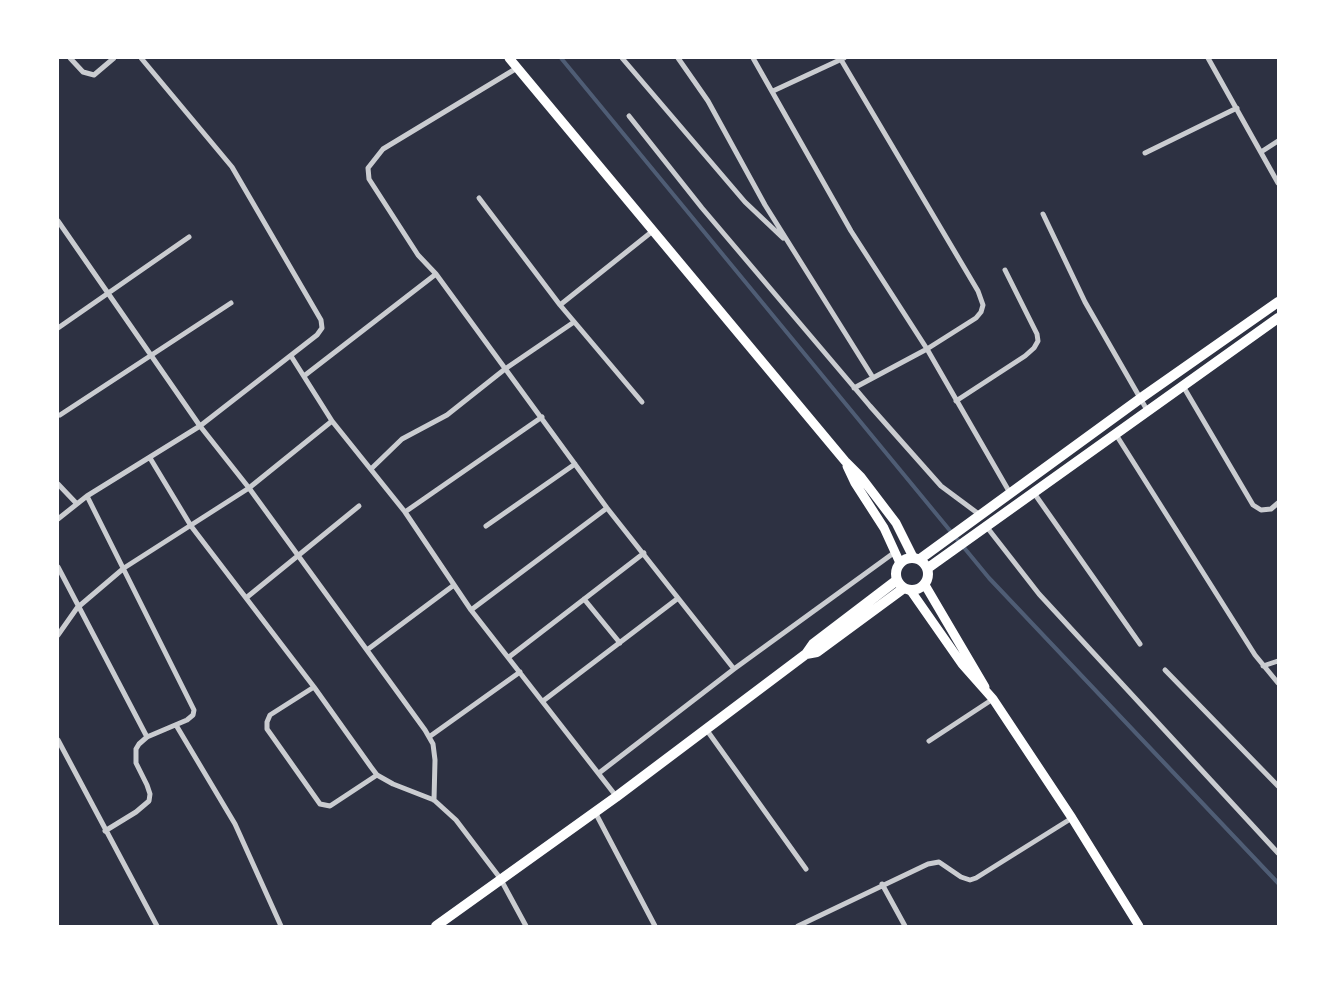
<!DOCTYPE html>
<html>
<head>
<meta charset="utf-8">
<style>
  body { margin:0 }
  #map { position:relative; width:1336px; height:984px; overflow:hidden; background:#2d3142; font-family:"Asap Condensed",sans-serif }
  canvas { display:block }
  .frame { position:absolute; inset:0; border:59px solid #fff; pointer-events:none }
</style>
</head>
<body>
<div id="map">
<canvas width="1336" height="984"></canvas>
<div class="frame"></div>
</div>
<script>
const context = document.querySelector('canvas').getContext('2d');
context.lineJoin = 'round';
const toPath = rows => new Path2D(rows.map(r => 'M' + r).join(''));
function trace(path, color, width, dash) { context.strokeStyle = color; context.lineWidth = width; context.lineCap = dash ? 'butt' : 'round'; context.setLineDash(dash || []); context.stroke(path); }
const stream = toPath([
  [561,58,989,578,1278,883]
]);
const minor = toPath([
  [70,58,83,72,94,75,114,58],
  [622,58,745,202,783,238],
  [678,58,708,101,765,205,872,376],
  [753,58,851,231,927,349,1010,493],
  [840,58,978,291,983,305,981,312,976,318,927,349,854,388],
  [1208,58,1278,183],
  [517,68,383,149,368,168,369,179,418,255,436,274,607,508,734,669],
  [773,91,844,58],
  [629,116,702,208,870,406,941,486,980,515],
  [1261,152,1278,141],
  [1145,153,1237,108],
  [479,198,560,305,642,402],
  [1043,214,1085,302,1147,410],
  [58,221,200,426,249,488,425,730,433,744,435,760,434,800],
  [560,305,654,230],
  [58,328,189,237],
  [304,376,436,274],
  [1183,386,1253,505,1261,510,1271,509,1278,503],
  [956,401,1025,356,1034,348,1038,341,1037,334,1005,270],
  [60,415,231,303],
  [332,421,405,512,471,610,616,796],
  [1115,433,1255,655,1278,683],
  [150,458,191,526,314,687,371,767,377,775,393,784,434,800,456,820,500,878,526,926],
  [371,469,402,439,447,415,505,369,574,322],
  [58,484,77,504],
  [1034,493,1140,644],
  [87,496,194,710,193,715,187,720,147,737,139,744,136,749,136,763,147,785,150,794,149,801,136,812,105,831],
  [405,512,542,417],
  [58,519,87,496,200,426,317,335,322,328,321,320,232,167,141,58],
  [486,526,575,464],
  [986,526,1039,594,1278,853],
  [58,567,147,737],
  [246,598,359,506],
  [584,599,620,643],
  [471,610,607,508],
  [58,635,77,608,124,568,249,488,332,421,291,356],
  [367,650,454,585],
  [509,657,644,553],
  [1263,666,1278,661],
  [1165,670,1278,786],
  [314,687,270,715,267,722,267,729,272,736,320,804,330,806,377,775],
  [543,701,677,599],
  [176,725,235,824,281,926],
  [706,729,806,869],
  [429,737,520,672],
  [58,740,157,926],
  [929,741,993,699],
  [599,773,734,669,895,552],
  [595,812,655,926],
  [882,884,905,926],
  [798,926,928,864,939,862,961,877,970,880,976,878,1072,818]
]);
const secondary = toPath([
  [509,58,845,461,861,477,896,523,913,557],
  [847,466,855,483,884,528,900,563],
  [925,585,985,687],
  [911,591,962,664,993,699,1072,818,1139,926]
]);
const primary = toPath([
  '896 574a16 16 0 1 1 32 0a16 16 0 1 1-32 0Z',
  [920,559,1141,398,1278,302],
  [928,568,1278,318],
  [806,654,817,652,904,588],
  [436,926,616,797,806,654,813,644,897,580]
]);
trace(stream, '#4f5d75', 4);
trace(minor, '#caccd0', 5);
trace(secondary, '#fff', 9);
trace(primary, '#fff', 10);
</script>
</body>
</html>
